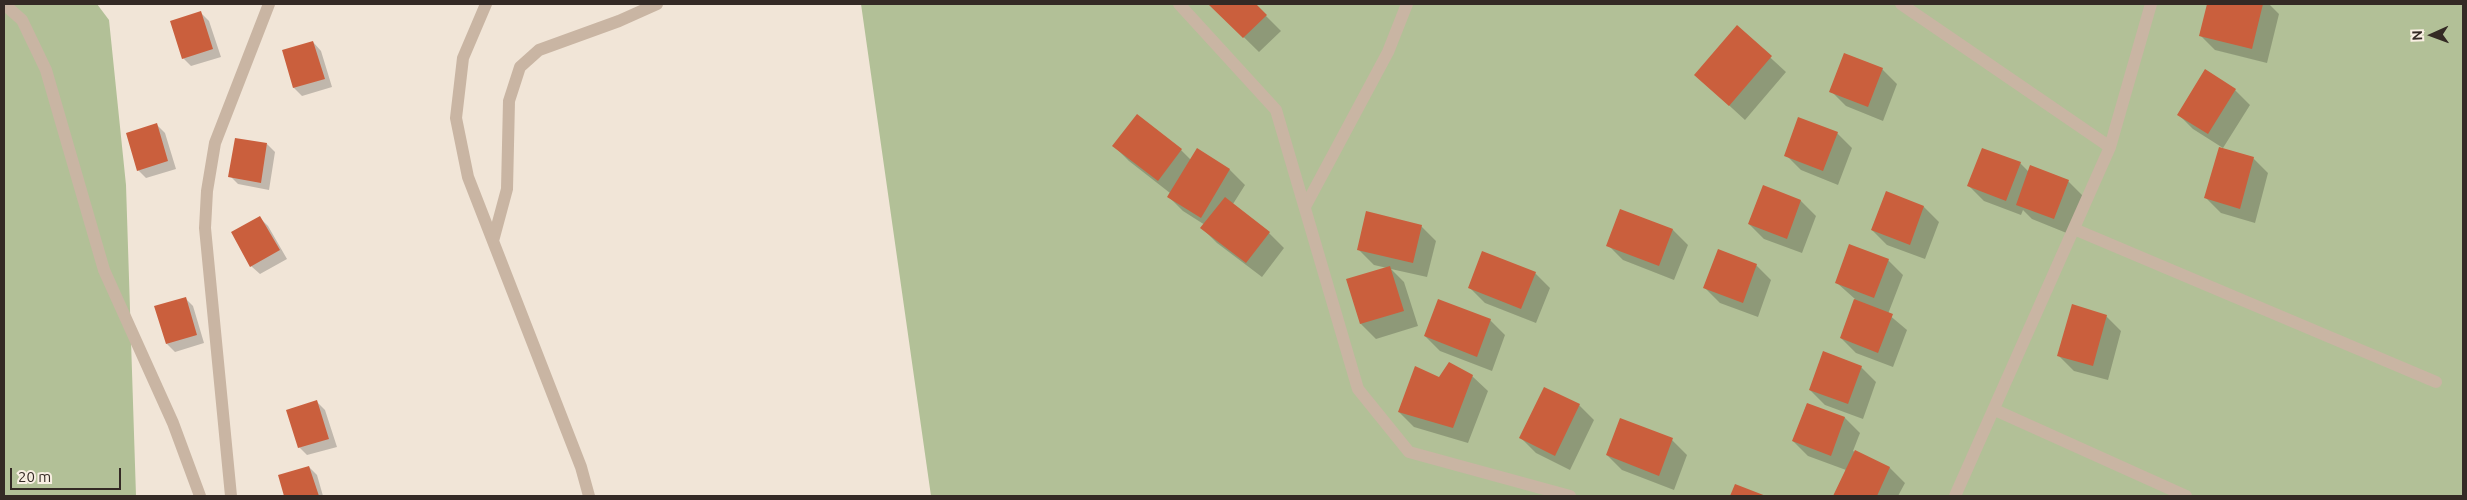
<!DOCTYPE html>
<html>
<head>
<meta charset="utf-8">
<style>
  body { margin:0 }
  #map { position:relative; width:2467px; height:500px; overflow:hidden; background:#f1e5d7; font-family:Ubuntu,sans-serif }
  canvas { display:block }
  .frame { position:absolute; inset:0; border:5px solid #342a25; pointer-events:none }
  .north { position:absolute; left:2407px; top:10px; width:50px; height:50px; -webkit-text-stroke:4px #f9efe3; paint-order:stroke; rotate:268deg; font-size:14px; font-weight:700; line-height:20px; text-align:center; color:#342a25 }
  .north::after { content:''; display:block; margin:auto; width:18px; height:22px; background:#342a25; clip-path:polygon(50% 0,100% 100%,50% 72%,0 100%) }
  .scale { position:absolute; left:10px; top:468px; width:111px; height:22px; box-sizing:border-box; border:2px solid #342a25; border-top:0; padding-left:6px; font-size:15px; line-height:18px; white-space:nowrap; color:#342a25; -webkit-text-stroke:4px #f9efe3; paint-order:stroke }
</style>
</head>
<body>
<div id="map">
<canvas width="2467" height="500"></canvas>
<div class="frame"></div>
<div class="north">N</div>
<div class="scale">20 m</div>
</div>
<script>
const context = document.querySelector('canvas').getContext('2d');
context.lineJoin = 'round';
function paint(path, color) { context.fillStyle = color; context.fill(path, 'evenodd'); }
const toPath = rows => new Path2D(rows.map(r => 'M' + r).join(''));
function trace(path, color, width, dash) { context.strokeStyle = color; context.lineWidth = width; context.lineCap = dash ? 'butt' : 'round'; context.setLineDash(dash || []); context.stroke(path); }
const green = toPath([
  [4,4,97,4,109,20,126,185,136,496,4,496],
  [861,4,2463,4,2463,496,931,496]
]);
const shadow = toPath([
  [1210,4,1254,4,1281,31,1259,52],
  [2208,4,2269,4,2279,14,2267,63,2215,50,2200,35],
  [201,13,209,21,221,57,191,66,183,58],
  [1737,27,1786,72,1745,120,1696,75],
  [313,42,321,51,332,87,302,96,294,88,283,51],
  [1882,69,1897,84,1883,121,1846,106,1831,91],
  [2235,90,2250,105,2223,148,2193,129,2178,114],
  [157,125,165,133,176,169,146,178,138,170],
  [1837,133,1852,148,1838,185,1801,170,1786,155],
  [267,144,275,152,269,190,238,184,230,176],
  [1114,146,1181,150,1191,160,1197,150,1230,170,1245,185,1233,204,1269,233,1284,248,1262,277,1217,243,1202,228,1205,225,1183,211,1168,196,1170,193,1129,161],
  [2253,158,2268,173,2255,223,2221,213,2206,198],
  [2020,163,2029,172,2068,181,2083,196,2069,234,2032,219,2023,210,2021,215,1984,201,1969,186],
  [1763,187,1801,201,1816,216,1802,253,1764,239,1749,224],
  [1886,193,1924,207,1939,222,1925,259,1887,245,1872,230],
  [1621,210,1673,230,1688,245,1674,280,1623,260,1608,245],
  [260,218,268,226,287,259,260,274,251,266],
  [1421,226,1436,241,1427,277,1391,269,1404,282,1418,326,1376,339,1361,324,1347,280,1387,268,1374,265,1359,250],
  [1888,260,1903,275,1888,314,1907,330,1893,367,1856,353,1841,338,1855,299,1837,283],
  [1756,265,1771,280,1758,317,1720,303,1705,288],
  [1535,273,1550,288,1536,323,1485,303,1470,288],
  [185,298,193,306,204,343,175,352,167,344],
  [2106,316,2121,331,2108,380,2074,371,2059,356],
  [1490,320,1505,335,1492,371,1440,351,1425,336],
  [1861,367,1876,382,1863,419,1825,405,1810,390],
  [1472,376,1488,391,1468,443,1414,427,1399,412],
  [317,402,325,410,337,447,307,455,299,447],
  [1807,404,1845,418,1860,433,1853,451,1890,468,1905,483,1898,496,1834,496,1846,470,1808,456,1793,441],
  [1579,405,1594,420,1570,470,1536,453,1521,438],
  [1672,440,1687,455,1674,490,1622,470,1607,455],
  [309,467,317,475,323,496,286,496,280,476]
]);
const building = toPath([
  [1208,4,1256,4,1267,15,1243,38],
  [2207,4,2263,4,2252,49,2199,36],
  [201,11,213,49,182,59,170,21],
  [1737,25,1772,56,1729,106,1694,75],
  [313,41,325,79,293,88,282,50],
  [1844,53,1883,68,1868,107,1829,92],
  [2205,69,2236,89,2208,134,2177,115],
  [1137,114,1182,149,1158,181,1112,146],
  [1798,117,1838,132,1823,171,1784,156],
  [157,123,168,161,137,171,126,133],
  [235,138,267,143,261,183,228,177],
  [2219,147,2254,157,2240,209,2204,198],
  [1197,148,1230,169,1201,218,1167,197],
  [1982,148,2021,162,2006,201,1967,186],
  [2030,165,2069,180,2054,219,2016,205],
  [1763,185,1801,200,1787,239,1748,224],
  [1886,191,1924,206,1910,245,1871,230],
  [1225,197,1270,232,1246,263,1200,228],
  [1620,209,1673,229,1659,266,1606,246],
  [1366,211,1422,225,1413,263,1357,250],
  [260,216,280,250,250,267,231,232],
  [1849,244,1889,259,1874,298,1835,283],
  [1718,249,1757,264,1743,303,1703,288],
  [1482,251,1536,272,1521,309,1468,288],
  [1390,266,1404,311,1360,324,1346,279],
  [186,297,197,335,166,344,154,306],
  [1438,299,1491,319,1477,357,1424,336],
  [1854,299,1893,314,1878,353,1840,338],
  [2072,304,2107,315,2093,366,2057,356],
  [1823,351,1862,366,1848,404,1809,390],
  [1449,362,1473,375,1453,428,1398,412,1415,366,1439,377],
  [1544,387,1580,404,1555,456,1519,438],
  [317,400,329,439,298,448,286,410],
  [1807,403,1845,417,1831,456,1792,441],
  [1620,418,1673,438,1659,476,1606,455],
  [1855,450,1890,467,1877,496,1833,496],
  [309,466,319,496,284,496,278,475],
  [1735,484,1766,496,1730,496]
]);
const minor = toPath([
  [4,4,22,20,46,70,104,270,173,423,200,496],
  [486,4,463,58,456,118,468,177,581,467,589,496],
  [1179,4,1276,110,1358,389,1409,452,1570,496],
  [1901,4,2110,147],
  [1306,205,1388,52,1407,4],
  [2074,229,2436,382],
  [493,241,507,189,509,101,520,67,539,50,619,21,657,4],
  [1995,410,2186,496],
  [231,496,205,228,207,191,215,143,269,4],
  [1955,496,2110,147,2151,4]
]);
paint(green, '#b2c097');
paint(shadow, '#0003');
paint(building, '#ca5f3d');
trace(minor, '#c9b5a3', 12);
</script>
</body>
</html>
